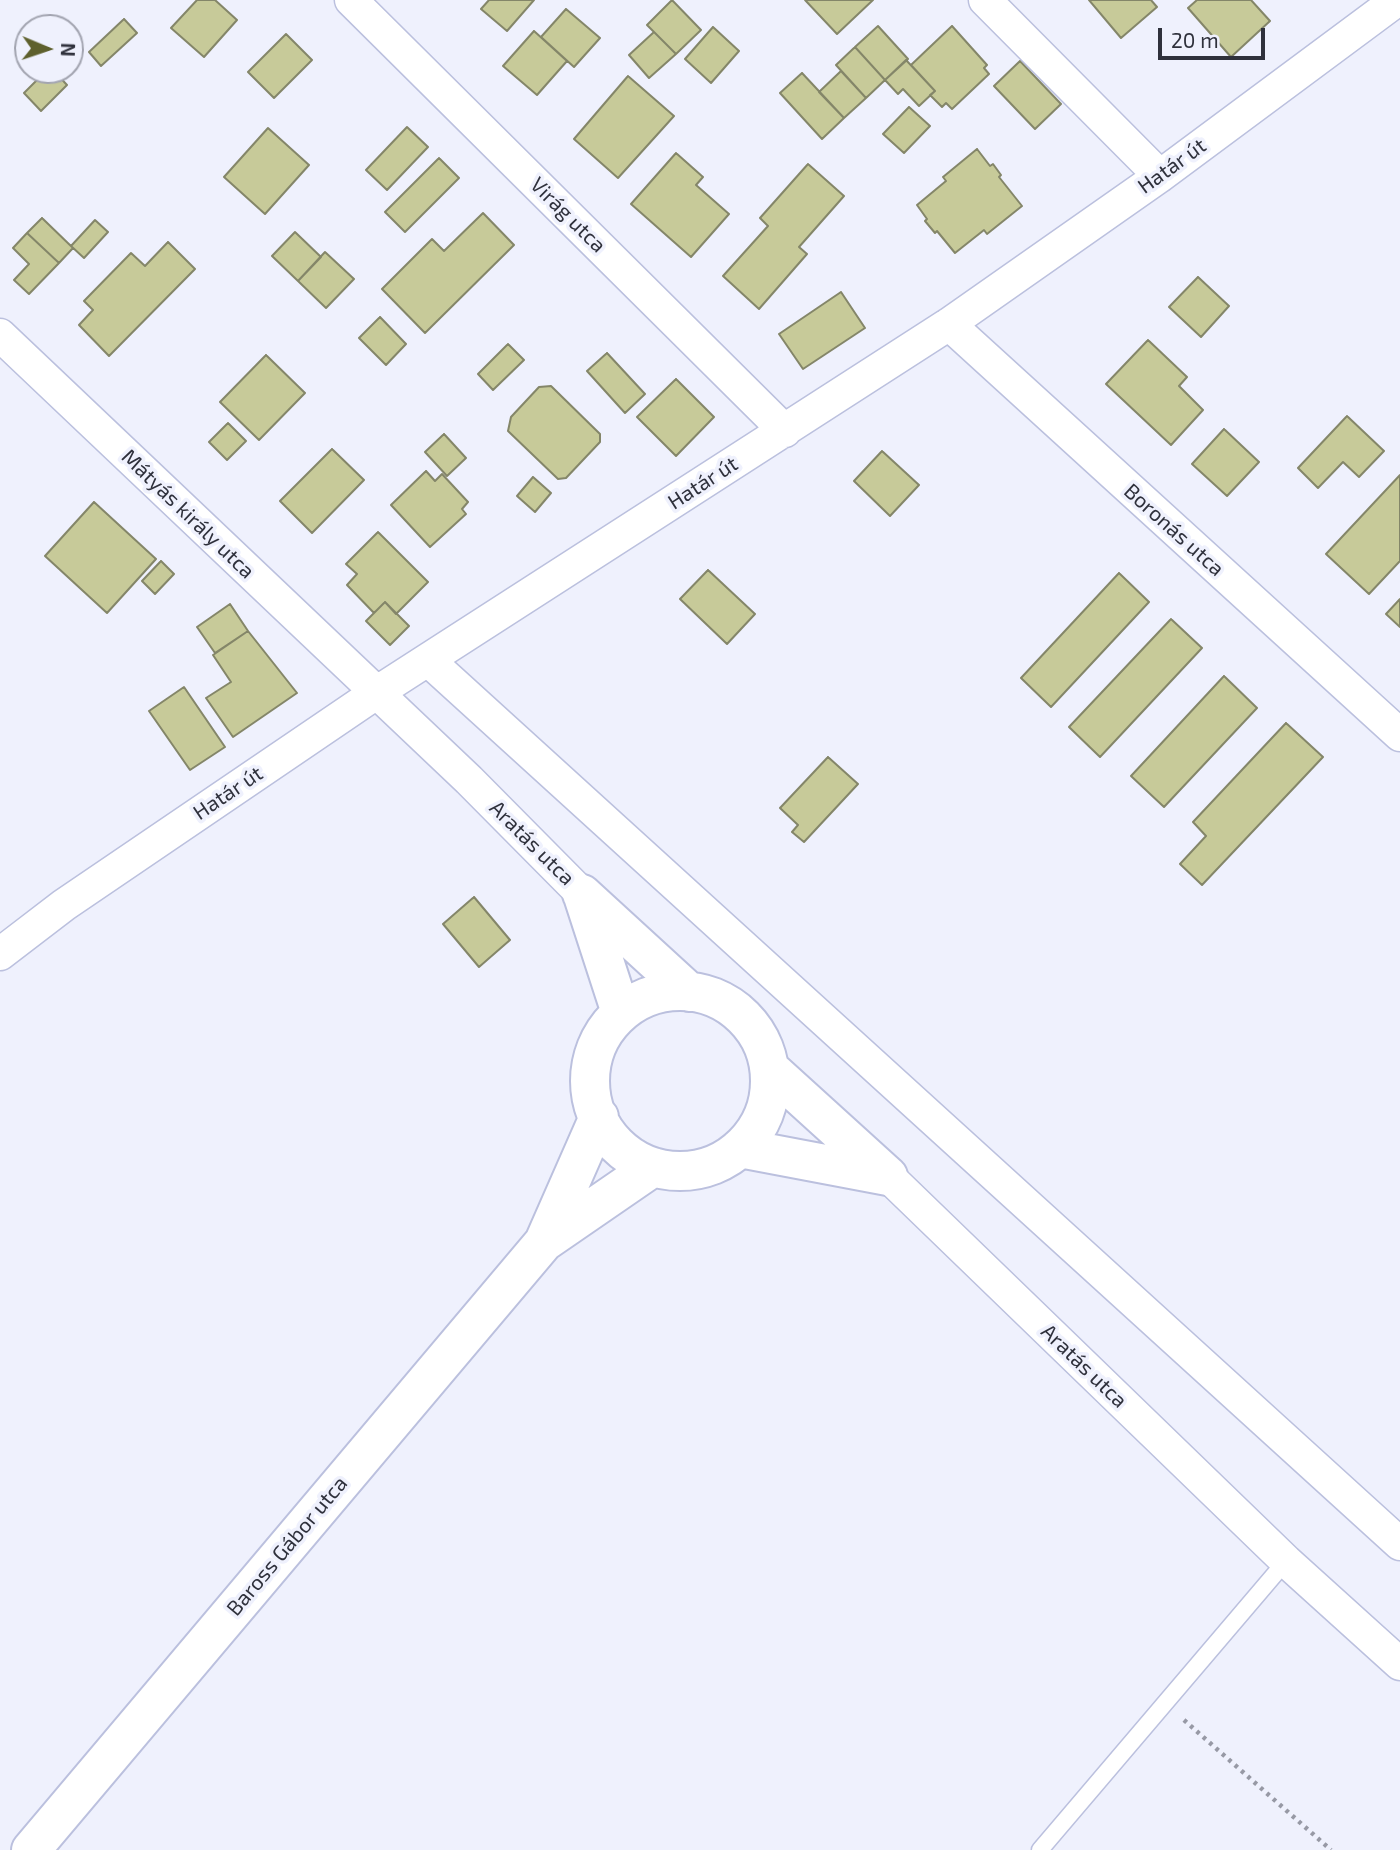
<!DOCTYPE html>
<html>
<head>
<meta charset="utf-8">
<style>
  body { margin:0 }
  #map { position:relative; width:1400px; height:1850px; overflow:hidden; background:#eff1fd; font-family:"Exo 2",sans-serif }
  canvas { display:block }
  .north { position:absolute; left:14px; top:14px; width:70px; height:70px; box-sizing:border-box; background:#eff1fd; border:2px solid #a2a4b0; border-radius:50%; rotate:92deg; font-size:19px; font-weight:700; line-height:28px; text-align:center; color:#2f313c }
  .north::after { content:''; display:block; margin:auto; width:24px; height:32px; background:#5e602d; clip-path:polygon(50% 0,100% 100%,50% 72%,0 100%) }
  .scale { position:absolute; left:1158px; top:28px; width:107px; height:32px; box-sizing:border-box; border:4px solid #2f313c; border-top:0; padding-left:9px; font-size:21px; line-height:24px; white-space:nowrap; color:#2f313c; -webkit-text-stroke:5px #eff1fd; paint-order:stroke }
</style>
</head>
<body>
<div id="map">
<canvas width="1400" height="1850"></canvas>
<div class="north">N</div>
<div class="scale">20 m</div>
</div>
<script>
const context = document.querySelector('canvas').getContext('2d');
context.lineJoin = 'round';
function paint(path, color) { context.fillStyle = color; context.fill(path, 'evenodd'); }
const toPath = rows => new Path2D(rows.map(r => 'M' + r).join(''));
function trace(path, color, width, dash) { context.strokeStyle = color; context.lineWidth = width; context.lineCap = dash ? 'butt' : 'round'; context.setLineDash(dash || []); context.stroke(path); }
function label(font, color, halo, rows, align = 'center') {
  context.font = font + ' "Exo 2",sans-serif'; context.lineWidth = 7; context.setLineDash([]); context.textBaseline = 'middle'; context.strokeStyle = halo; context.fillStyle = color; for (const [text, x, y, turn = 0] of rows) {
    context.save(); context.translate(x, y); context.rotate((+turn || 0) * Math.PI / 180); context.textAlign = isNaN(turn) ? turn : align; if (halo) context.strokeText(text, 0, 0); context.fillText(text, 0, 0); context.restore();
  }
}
const building = toPath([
  [197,0,215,0,237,20,204,57,171,28,197,0],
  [489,0,534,0,507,31,481,9,489,0],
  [672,0,701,30,676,54,647,25,672,0],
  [805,0,873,0,837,34,805,0],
  [1089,0,1151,0,1157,7,1121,38,1089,0],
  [1197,0,1251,0,1270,21,1231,57,1188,8,1197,0],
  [566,9,600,38,574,67,541,37,566,9],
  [124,19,137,33,101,66,89,52,124,19],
  [878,26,908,59,885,80,855,47,878,26],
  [952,26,987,65,984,68,989,74,952,109,946,103,942,107,930,95,935,91,911,65,952,26],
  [713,27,739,51,711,83,685,59,713,27],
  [534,31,567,61,537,95,503,66,534,31],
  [654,32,676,54,649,78,629,55,654,32],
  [286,34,312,60,274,98,248,72,286,34],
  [855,47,885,80,866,98,836,65,855,47],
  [906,60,935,91,919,106,903,89,898,94,885,80,906,60],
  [1020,61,1061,104,1035,129,994,86,1020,61],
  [47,70,53,70,67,85,41,111,24,93,47,70],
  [841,71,866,98,844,118,819,92,841,71],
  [802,73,844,118,822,139,780,93,802,73],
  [628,76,674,116,618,178,574,139,628,76],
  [909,107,930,126,904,153,883,134,909,107],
  [407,127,428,147,387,190,366,170,407,127],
  [268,128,309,165,265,214,224,177,268,128],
  [977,149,990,166,993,164,1001,175,999,177,1022,206,987,234,984,230,955,253,937,231,935,233,925,221,927,219,917,205,946,181,943,177,977,149],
  [676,153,703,177,696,185,729,214,691,257,631,204,676,153],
  [439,158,459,178,405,232,385,212,439,158],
  [808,164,844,196,799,247,807,254,759,309,723,276,768,226,760,218,808,164],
  [483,213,514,245,425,333,382,289,432,239,444,251,483,213],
  [42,218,73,248,59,263,27,233,42,218],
  [95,220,108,232,84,258,71,246,95,220],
  [295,232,321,257,298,281,272,256,295,232],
  [27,233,59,263,29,294,14,280,29,264,13,248,27,233],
  [168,242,195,269,109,356,79,325,93,310,84,301,131,253,145,266,168,242],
  [325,252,354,279,326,308,298,281,325,252],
  [1198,277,1229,306,1201,337,1169,307,1198,277],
  [841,292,865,328,803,369,779,334,841,292],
  [380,317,406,344,386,365,359,338,380,317],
  [1148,340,1187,377,1179,386,1203,410,1171,445,1106,384,1148,340],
  [508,344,524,360,493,390,478,374,508,344],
  [607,353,645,394,625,413,587,371,607,353],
  [266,355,305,393,259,440,220,402,266,355],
  [676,379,714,417,676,456,637,417,676,379],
  [551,386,600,434,600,442,566,478,558,479,508,431,511,417,539,387,551,386],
  [1347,416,1384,451,1359,477,1343,462,1318,488,1298,468,1347,416],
  [228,423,246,441,227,460,209,442,228,423],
  [1224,429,1259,462,1227,496,1192,464,1224,429],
  [444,434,466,458,447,476,425,452,444,434],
  [332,449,364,480,312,533,280,501,332,449],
  [882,451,919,485,890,516,854,481,882,451],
  [426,471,435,481,442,474,468,502,462,509,466,514,430,547,391,505,426,471],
  [1400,475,1400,561,1369,594,1326,554,1400,475],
  [533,477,551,493,535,512,517,496,533,477],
  [94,502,156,559,107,613,45,556,94,502],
  [378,532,428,582,396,614,385,602,374,613,347,585,357,574,346,564,378,532],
  [161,561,174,574,155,594,142,581,161,561],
  [708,570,755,614,727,644,680,599,708,570],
  [1119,573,1149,602,1051,707,1021,678,1119,573],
  [1400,599,1400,627,1386,614,1400,599],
  [385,602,409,626,390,645,366,621,385,602],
  [230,604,248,631,215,653,197,627,230,604],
  [1171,619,1202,648,1100,757,1069,727,1171,619],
  [248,631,297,693,233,737,206,698,231,682,213,655,248,631],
  [1224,676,1257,708,1164,807,1131,776,1224,676],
  [184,687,225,747,190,770,149,711,184,687],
  [1286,723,1323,757,1202,885,1180,864,1206,836,1193,822,1286,723],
  [828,757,858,784,804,842,792,832,798,825,780,808,828,757],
  [474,897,510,940,479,967,443,924,474,897]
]);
const path = toPath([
  [1184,1720,1331,1850]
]);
const service = toPath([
  [1040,1850,1286,1561]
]);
const minor = toPath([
  [351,0,785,431],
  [985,0,1160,176],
  [949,324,1400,735],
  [0,335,469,780,582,894],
  [428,660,1400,1544],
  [0,954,64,905,376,693,949,324,1160,176,1397,0],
  [888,1176,1286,1561,1400,1664]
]);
const tertiary = toPath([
  [582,894,689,992],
  [583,896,621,1013],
  '590 1081a90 90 0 1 1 180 0a90 90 0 1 1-180 0Z',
  [769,1068,888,1176],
  [740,1148,888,1176],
  [544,1242,599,1117],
  [31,1850,544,1242,653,1167]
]);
const streetNames = [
  ["Határ út",1172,166,-36],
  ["Virág utca",568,215,45],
  ["Határ út",703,483,-33],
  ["Mátyás király utca",188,514,44],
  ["Boronás utca",1174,530,42],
  ["Határ út",228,793,-34],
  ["Aratás utca",532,843,45],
  ["Aratás utca",1084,1366,44],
  ["Baross Gábor utca",287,1546,-50]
];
paint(building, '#c7ca99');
trace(building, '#848669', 2);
trace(service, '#bbc0de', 19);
trace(minor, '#bbc0de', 35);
trace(tertiary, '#bbc0de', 42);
trace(path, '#9799a5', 4.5, [3.5, 5]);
trace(service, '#fff', 16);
trace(minor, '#fff', 32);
trace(tertiary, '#fff', 38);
label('21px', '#2f313c', '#eff1fd', streetNames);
</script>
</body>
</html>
